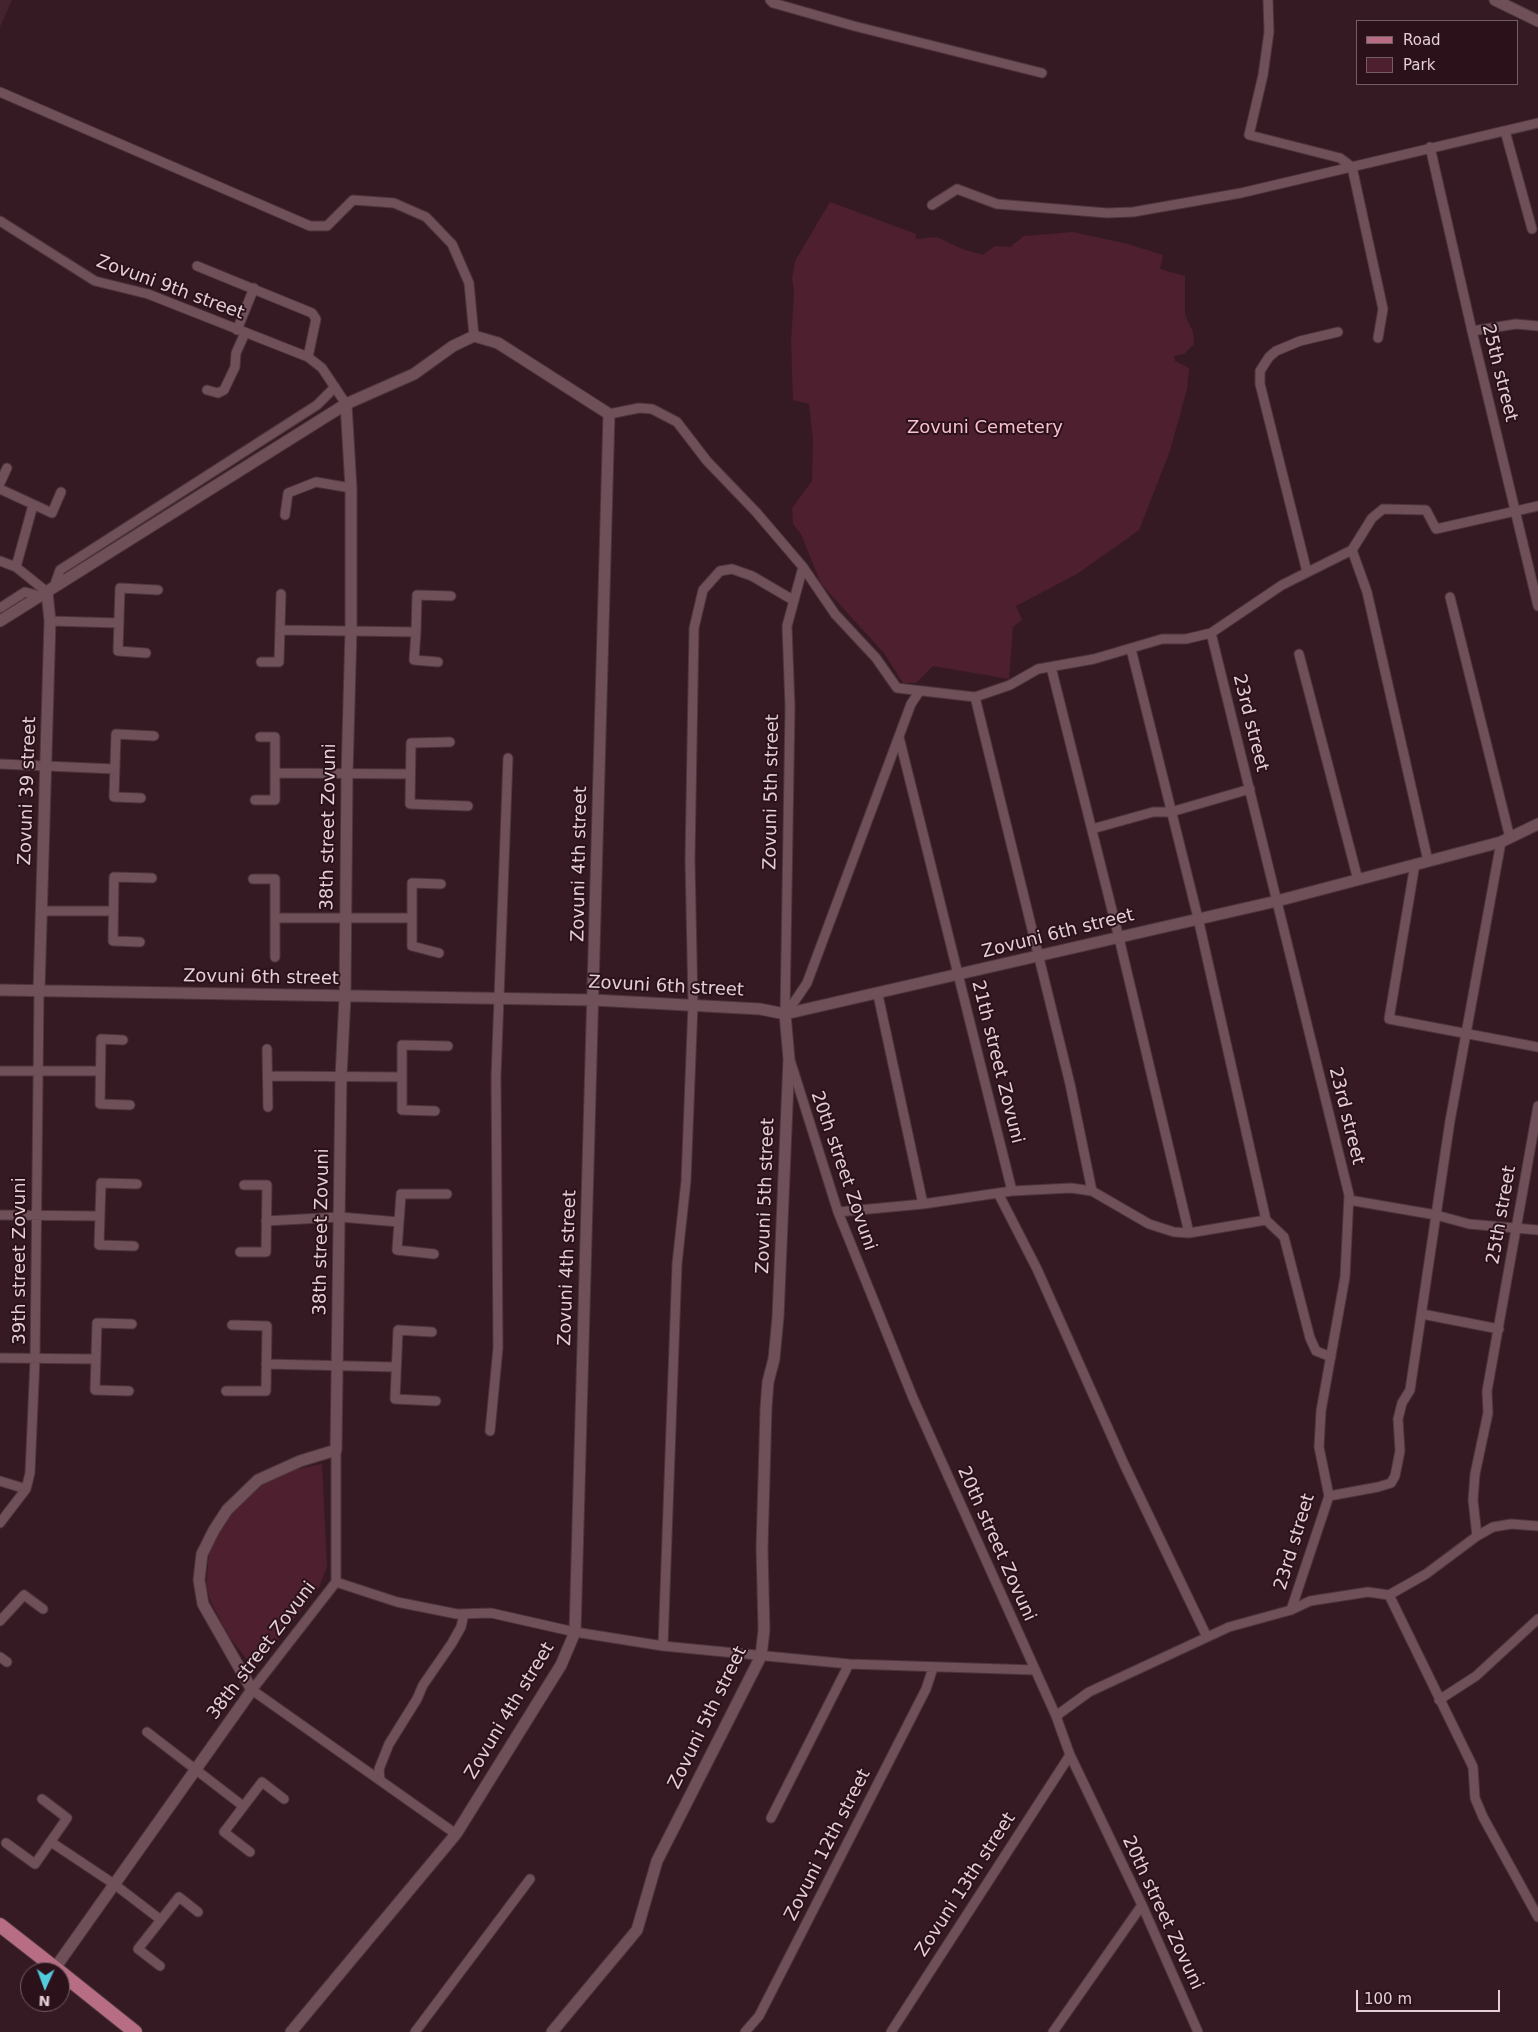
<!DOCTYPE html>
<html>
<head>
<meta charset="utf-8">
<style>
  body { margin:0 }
  #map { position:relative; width:1538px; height:2032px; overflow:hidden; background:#361a23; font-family:"DejaVu Sans",sans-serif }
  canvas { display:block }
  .legend { position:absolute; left:1356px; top:20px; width:162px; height:65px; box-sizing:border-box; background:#2b111a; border:1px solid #755d64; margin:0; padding:6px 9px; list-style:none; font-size:15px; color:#e3cfd4 }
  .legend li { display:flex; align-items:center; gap:10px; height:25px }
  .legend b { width:25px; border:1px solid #755d64 }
  .north { position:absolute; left:20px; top:1962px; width:50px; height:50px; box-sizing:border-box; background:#2b111a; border:1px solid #755d64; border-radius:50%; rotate:182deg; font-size:14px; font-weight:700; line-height:20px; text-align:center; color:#e3cfd4 }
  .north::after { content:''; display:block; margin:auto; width:18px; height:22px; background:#54cade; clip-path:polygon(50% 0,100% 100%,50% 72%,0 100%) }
  .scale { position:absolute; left:1356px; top:1990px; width:144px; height:22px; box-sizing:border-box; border:2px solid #e3cfd4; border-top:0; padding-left:6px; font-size:15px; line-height:18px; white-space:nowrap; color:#e3cfd4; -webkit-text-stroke:4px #2b111a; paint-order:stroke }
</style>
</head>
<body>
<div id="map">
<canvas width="1538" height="2032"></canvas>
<ul class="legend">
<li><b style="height:6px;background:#b76e84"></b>Road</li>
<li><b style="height:14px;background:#4d1f2f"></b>Park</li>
</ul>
<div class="north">N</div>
<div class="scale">100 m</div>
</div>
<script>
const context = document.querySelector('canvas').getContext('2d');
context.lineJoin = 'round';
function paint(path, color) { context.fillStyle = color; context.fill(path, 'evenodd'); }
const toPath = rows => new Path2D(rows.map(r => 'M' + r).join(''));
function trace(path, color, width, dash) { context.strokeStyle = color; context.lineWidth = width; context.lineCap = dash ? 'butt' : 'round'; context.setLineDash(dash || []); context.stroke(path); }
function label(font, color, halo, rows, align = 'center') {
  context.font = font + ' "DejaVu Sans",sans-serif'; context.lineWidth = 4; context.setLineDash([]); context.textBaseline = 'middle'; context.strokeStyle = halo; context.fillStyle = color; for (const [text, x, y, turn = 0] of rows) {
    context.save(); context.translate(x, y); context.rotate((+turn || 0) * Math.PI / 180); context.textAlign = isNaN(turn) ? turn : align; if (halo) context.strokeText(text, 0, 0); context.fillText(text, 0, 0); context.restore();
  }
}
const built = toPath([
  [0,0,12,0,0,27]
]);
const green = toPath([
  [830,202,916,234,916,239,937,237,962,249,983,255,995,246,1010,247,1024,236,1073,232,1128,244,1163,255,1160,269,1185,276,1185,315,1193,332,1194,344,1184,354,1174,356,1175,361,1189,368,1187,389,1170,451,1139,530,1077,574,1016,606,1022,620,1013,627,1009,679,933,666,916,683,903,683,884,653,821,584,801,534,793,524,792,508,812,481,813,441,809,404,793,400,791,342,794,293,792,278,795,261],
  [322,1464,327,1567,319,1587,258,1664,252,1666,229,1637,211,1602,206,1587,209,1552,227,1519,238,1505,253,1491,269,1479,292,1470]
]);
const minor = toPath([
  [770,0,773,3,854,26,1042,73],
  [1268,0,1269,32,1263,75,1249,135,1340,158,1352,167,1383,309,1378,338],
  [0,92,310,226,327,226,353,200,394,203,426,217,452,244,469,283,474,336],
  [1505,131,1532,229],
  [1430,147,1472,331,1538,606],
  [932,205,957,189,997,204,1107,213,1133,212,1241,193,1538,123],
  [0,221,95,281,148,294,308,357,322,368,346,404],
  [197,266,312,313,316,319,308,357],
  [237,330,254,288],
  [1472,331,1516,324,1538,326],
  [207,390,218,393,224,390,235,367,236,353,245,333],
  [609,414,639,408,652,409,677,422,707,461,756,512,803,567,787,626,790,707,785,1014],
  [0,483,7,468],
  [0,489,52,513,61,492],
  [285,515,288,493,316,482,351,488],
  [0,561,16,567,47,592],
  [16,567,33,505],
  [803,567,835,614,876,658,897,688,975,697],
  [1307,572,1260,384,1260,371,1269,357,1276,351,1300,341,1338,332],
  [54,587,60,570,317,405,335,387],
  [1450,597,1510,838],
  [0,608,25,592,40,596],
  [50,621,119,623],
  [280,630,416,632,414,660,438,662],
  [416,632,417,595,451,596],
  [1211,633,1349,1195,1345,1277,1321,1411,1319,1447,1329,1496,1291,1610],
  [1131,649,1198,918,1266,1220],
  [146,653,118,651,120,588,158,590],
  [1299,654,1358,880],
  [261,662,279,662,281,594],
  [1051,667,1119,938,1189,1233],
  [899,737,1012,1191],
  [450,742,411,743,410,804,468,806],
  [0,764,115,769],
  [275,773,410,774],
  [141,798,114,797,116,734,154,736],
  [255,800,275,800,275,737,260,737],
  [1092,829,1153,812,1171,812,1250,789],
  [1428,861,1367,592,1352,550,1372,518,1383,509,1426,510,1436,529,1538,506],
  [1415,864,1389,1019,1538,1047],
  [253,879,275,879,275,957],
  [42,911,113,911],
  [276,918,412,918],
  [140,942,113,941,114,877,152,878],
  [439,953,412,946,412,883,441,884],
  [878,995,923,1204],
  [786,1014,807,983,911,704,919,692],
  [123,1040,101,1039,100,1104,130,1105],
  [267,1049,268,1107],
  [791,1063,838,1212,913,1398,1056,1716,1070,1755,1142,1905,1198,2032],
  [0,1071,100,1071],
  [268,1076,402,1077],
  [435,1111,402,1110,402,1045,448,1046],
  [1092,1191,1070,1084,975,697,1010,685,1038,669,1094,659,1162,639,1186,639,1211,633,1282,585,1352,550],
  [998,1193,1037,1269,1124,1464,1207,1637],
  [1349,1200,1436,1215,1469,1224,1538,1230],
  [838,1212,923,1204,1012,1191,1071,1188,1092,1191,1149,1224,1174,1232,1189,1233,1266,1220,1284,1237,1310,1338,1316,1351,1331,1357],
  [0,1215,100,1216],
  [266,1221,340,1217,399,1222],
  [134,1246,99,1245,101,1183,137,1184],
  [240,1252,266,1252,267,1185,244,1185],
  [434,1254,397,1250,401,1194,447,1194],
  [1422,1314,1499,1329],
  [432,1332,398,1330,395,1399,436,1401],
  [0,1358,95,1359],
  [266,1364,396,1367],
  [129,1391,95,1390,97,1323,132,1324],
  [226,1391,266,1391,267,1326,232,1325],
  [490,1431,498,1348,496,1077,508,758],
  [336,1450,336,1582,252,1690,456,1834],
  [0,1481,26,1489],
  [1329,1496,1378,1487,1391,1483,1395,1476,1400,1451,1398,1419,1402,1403,1410,1390,1450,1121,1501,842],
  [0,1523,26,1489,30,1473,35,1359,39,990],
  [1477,1536,1473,1500,1475,1474,1488,1413,1487,1391,1538,1106],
  [336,1582,397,1602,457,1614,491,1613,575,1632,663,1646,849,1664,1035,1670],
  [1389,1595,1473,1767,1475,1798,1483,1817,1538,1917],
  [0,1621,24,1595,43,1609],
  [663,1646,677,1264,686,1181,693,1004,690,860,694,628,703,590,720,571,732,569,752,576,793,600],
  [0,1657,7,1662],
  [1439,1700,1476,1676,1538,1619],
  [1056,1716,1089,1692,1229,1627,1291,1610,1310,1601,1368,1592,1389,1595,1426,1574,1477,1536,1493,1527,1511,1524,1538,1526],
  [147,1732,243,1806],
  [380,1780,379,1769,389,1744,417,1699,423,1685,452,1643,461,1627,464,1614],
  [771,1818,849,1664],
  [51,1842,114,1884,161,1920],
  [6,1843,35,1864,67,1818,42,1799],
  [250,1852,224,1832,262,1782,284,1799],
  [160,1966,138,1949,179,1897,198,1912],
  [415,2032,530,1879],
  [745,2032,759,2016,926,1689,933,1668],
  [891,2032,1070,1755],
  [1053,2032,1142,1905]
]);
const tertiary = toPath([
  [1495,0,1538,21],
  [0,621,346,404,414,374,453,346,474,336,498,343,609,414,575,1632,561,1665,456,1834,291,2032],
  [0,990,594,1000,760,1009,785,1014,1277,901,1501,842,1538,824],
  [39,990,50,621,47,592],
  [55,1968,252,1690,203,1604,199,1580,202,1554,214,1530,227,1510,258,1480,300,1461,336,1450,341,1077,345,997,347,775,351,630,351,488,346,404],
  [552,2032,637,1930,657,1861,761,1656,764,1630,762,1548,766,1408,768,1382,774,1359,778,1317,789,1059,785,1014]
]);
const primary = toPath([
  [0,1925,60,1972],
  [60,1972,135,2032]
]);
const streetNames = [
  ["Zovuni 9th street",170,288,20],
  ["25th street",1499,373,76],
  ["23rd street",1250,723,76],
  ["Zovuni 39 street",28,791,-88],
  ["Zovuni 5th street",772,792,-89],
  ["38th street Zovuni",329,827,-89],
  ["Zovuni 4th street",580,864,-89],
  ["Zovuni 6th street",1058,934,-14],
  ["Zovuni 6th street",261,978,1],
  ["Zovuni 6th street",666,987,3],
  ["21th street Zovuni",997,1062,76],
  ["23rd street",1346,1116,76],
  ["20th street Zovuni",843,1171,71],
  ["Zovuni 5th street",766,1196,-88],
  ["25th street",1502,1215,-80],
  ["38th street Zovuni",322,1232,-89],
  ["39th street Zovuni",20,1261,-90],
  ["Zovuni 4th street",568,1268,-88],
  ["23rd street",1295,1542,-73],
  ["20th street Zovuni",996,1544,66],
  ["38th street Zovuni",262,1651,-53],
  ["Zovuni 4th street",510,1711,-59],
  ["Zovuni 5th street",708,1718,-64],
  ["Zovuni 12th street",828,1845,-63],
  ["Zovuni 13th street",966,1885,-57],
  ["20th street Zovuni",1162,1913,65]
];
const parkNames = [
  ["Zovuni Cemetery",985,428]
];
paint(built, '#45232e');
paint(green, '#4d1f2f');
trace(minor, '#4c353c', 11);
trace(tertiary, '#4c353c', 13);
trace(primary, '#4c353c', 16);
trace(minor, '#6f4f58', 9);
trace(tertiary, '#6f4f58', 11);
trace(primary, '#b76e84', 14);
label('18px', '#e3cfd4', '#2b111a', streetNames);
label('18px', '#f8c0cf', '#2b111a', parkNames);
</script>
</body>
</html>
